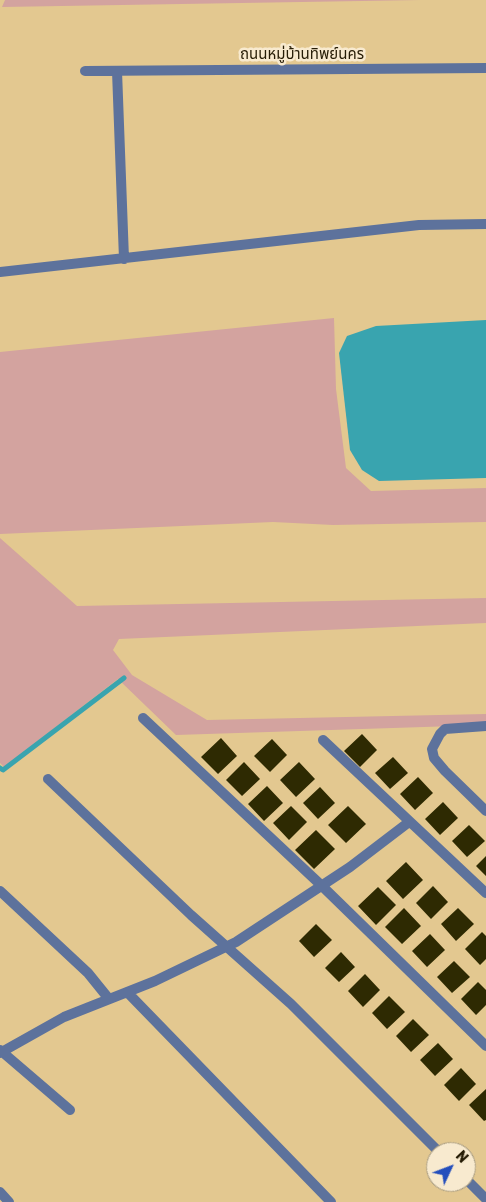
<!DOCTYPE html>
<html>
<head>
<meta charset="utf-8">
<style>
  body { margin:0 }
  #map { position:relative; width:486px; height:1202px; overflow:hidden; background:#e3c890; font-family:Rubik,sans-serif }
  canvas { display:block }
  .north { position:absolute; left:426px; top:1142px; width:50px; height:50px; box-sizing:border-box; background:#f8eacf; border:1px solid #a4987e; border-radius:50%; rotate:47deg; font-size:14px; font-weight:700; line-height:20px; text-align:center; color:#261c05 }
  .north::after { content:''; display:block; margin:auto; width:18px; height:22px; background:#244ebc; clip-path:polygon(50% 0,100% 100%,50% 72%,0 100%) }
</style>
</head>
<body>
<div id="map">
<canvas width="486" height="1202"></canvas>
<div class="north">N</div>
</div>
<script>
const context = document.querySelector('canvas').getContext('2d');
context.lineJoin = 'round';
function paint(path, color) { context.fillStyle = color; context.fill(path, 'evenodd'); }
const toPath = rows => new Path2D(rows.map(r => 'M' + r).join(''));
function trace(path, color, width, dash) { context.strokeStyle = color; context.lineWidth = width; context.lineCap = dash ? 'butt' : 'round'; context.setLineDash(dash || []); context.stroke(path); }
function label(font, color, halo, rows, align = 'center') {
  context.font = font + ' Rubik,"Noto Sans Thai",sans-serif'; context.lineWidth = 5; context.setLineDash([]); context.textBaseline = 'middle'; context.strokeStyle = halo; context.fillStyle = color; for (const [text, x, y, turn = 0] of rows) {
    context.save(); context.translate(x, y); context.rotate((+turn || 0) * Math.PI / 180); context.textAlign = isNaN(turn) ? turn : align; if (halo) context.strokeText(text, 0, 0); context.fillText(text, 0, 0); context.restore();
  }
}
const green = toPath([
  [5,0,421,0,2,7],
  [334,318,336,389,346,468,371,491,486,488,486,522,333,525,273,522,0,534,0,352],
  [0,538,77,606,486,598,486,623,119,639,113,650,132,675,207,720,486,714,486,725,176,735,118,679,4,767,0,763]
]);
const water = toPath([
  [486,320,486,478,379,481,362,470,350,450,339,353,347,336,376,326]
]);
const stream = toPath([
  [0,768,3,770,124,678]
]);
const building = toPath([
  [362,734,377,750,360,767,344,751],
  [221,738,237,756,218,774,201,757],
  [272,739,287,755,270,772,254,756],
  [393,757,408,773,390,789,375,773],
  [244,762,260,779,242,796,226,780],
  [299,762,315,779,296,797,280,780],
  [418,777,433,793,415,810,400,794],
  [267,786,283,803,264,821,248,804],
  [320,787,335,803,318,819,303,803],
  [443,802,458,818,440,835,425,819],
  [291,806,307,822,289,840,273,823],
  [348,806,366,824,346,843,328,825],
  [469,825,485,841,467,857,452,841],
  [316,830,335,849,314,869,295,850],
  [486,856,486,876,476,866],
  [406,862,423,880,403,899,386,881],
  [433,886,448,902,431,919,416,903],
  [378,887,396,905,376,925,358,906],
  [404,908,421,926,402,944,385,927],
  [458,908,474,924,456,941,441,924],
  [316,924,332,940,314,957,299,941],
  [482,932,486,936,486,959,480,965,465,949],
  [430,934,445,950,427,967,412,951],
  [341,952,355,967,339,982,325,968],
  [454,961,470,977,452,993,437,977],
  [365,974,380,990,363,1007,348,991],
  [478,982,486,990,486,1005,476,1015,461,999],
  [389,996,405,1012,387,1029,372,1013],
  [413,1019,429,1035,411,1052,396,1036],
  [438,1043,453,1059,435,1076,420,1060],
  [461,1068,476,1084,459,1101,444,1085],
  [486,1089,486,1120,484,1121,469,1105]
]);
const lane = toPath([
  [486,726,445,729,440,734,432,749,434,758,445,771,486,811]
]);
const street = toPath([
  [85,71,486,68],
  [117,71,124,259],
  [0,272,419,225,486,224],
  [143,718,322,886,486,1046],
  [323,740,486,893],
  [48,779,191,915,291,1004,439,1152],
  [0,891,88,973,109,999],
  [127,992,331,1202],
  [0,1050,70,1110],
  [0,1053,64,1017,155,981,236,942,350,867,409,822],
  [466,1179,486,1199],
  [0,1192,9,1202]
]);
const streetNames = [
  ["ถนนหมู่บ้านทิพย์นคร",302,55]
];
paint(green, '#d3a39f');
paint(water, '#39a4af');
trace(stream, '#39a4af', 5);
paint(building, '#2e2a02');
trace(lane, '#5d729c', 10);
trace(street, '#5d729c', 10);
label('15px', '#261c05', '#f8eacf', streetNames);
</script>
</body>
</html>
